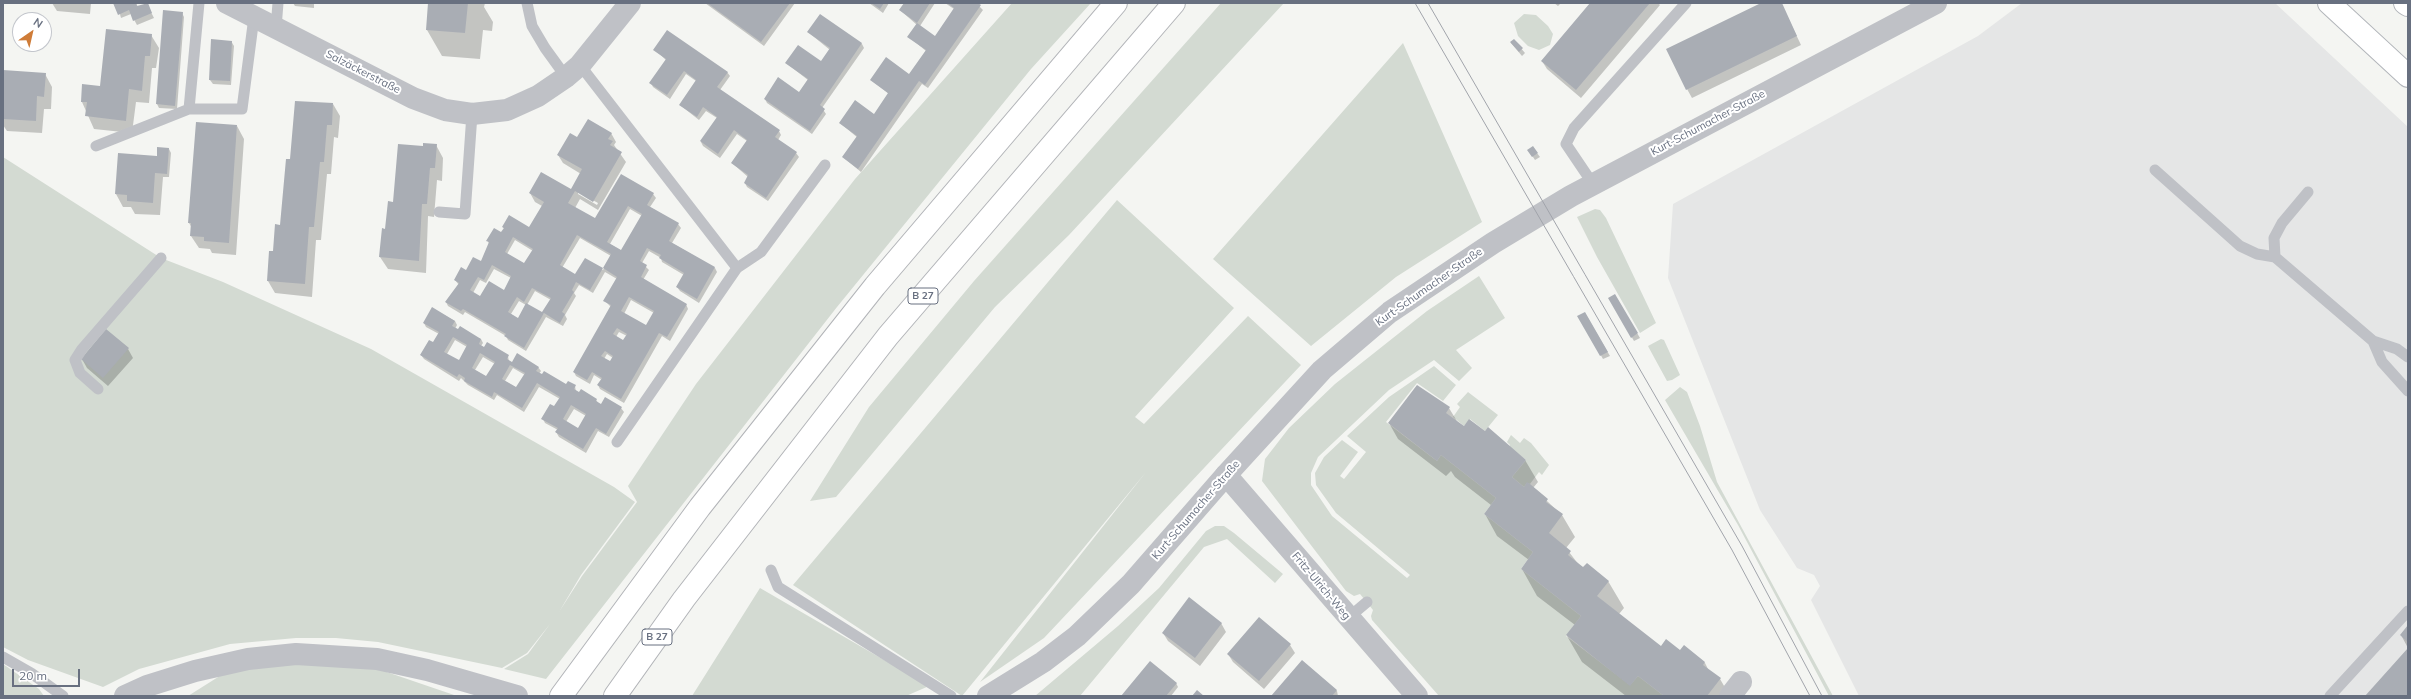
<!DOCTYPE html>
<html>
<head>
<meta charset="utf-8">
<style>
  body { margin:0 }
  #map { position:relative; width:2411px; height:699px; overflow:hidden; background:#f4f5f2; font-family:Mulish,sans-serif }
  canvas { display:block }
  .frame { position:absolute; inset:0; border:4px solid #687080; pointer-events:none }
  .north { position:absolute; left:12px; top:12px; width:40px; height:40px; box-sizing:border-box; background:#fff; border:1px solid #c3c6cc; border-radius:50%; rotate:34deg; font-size:11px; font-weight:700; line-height:16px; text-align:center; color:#687080 }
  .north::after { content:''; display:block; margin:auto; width:14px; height:18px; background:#cf7c38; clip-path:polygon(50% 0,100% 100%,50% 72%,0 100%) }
  .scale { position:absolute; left:12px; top:669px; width:68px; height:18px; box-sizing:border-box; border:2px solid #687080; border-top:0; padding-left:5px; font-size:12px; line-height:14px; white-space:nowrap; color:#687080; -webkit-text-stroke:3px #fff; paint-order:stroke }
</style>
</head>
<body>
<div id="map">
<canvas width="2411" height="699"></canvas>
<div class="frame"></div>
<div class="north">N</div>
<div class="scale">20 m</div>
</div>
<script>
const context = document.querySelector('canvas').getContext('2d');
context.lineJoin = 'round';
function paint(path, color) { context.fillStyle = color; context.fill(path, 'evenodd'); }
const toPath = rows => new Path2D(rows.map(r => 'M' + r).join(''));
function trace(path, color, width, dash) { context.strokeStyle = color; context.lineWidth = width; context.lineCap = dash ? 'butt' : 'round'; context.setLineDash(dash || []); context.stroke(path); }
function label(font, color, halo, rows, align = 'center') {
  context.font = font + ' Mulish,sans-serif'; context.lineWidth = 4; context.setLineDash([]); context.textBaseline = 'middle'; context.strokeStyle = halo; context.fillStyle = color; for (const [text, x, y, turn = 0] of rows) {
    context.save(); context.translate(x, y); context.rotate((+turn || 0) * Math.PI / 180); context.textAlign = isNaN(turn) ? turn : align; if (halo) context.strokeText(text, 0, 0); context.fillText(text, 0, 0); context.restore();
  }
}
const built = toPath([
  [2022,3,2275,3,2408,127,2408,696,1859,696,1811,600,1820,586,1814,575,1797,568,1760,510,1668,278,1673,204,1978,36]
]);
const green = toPath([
  [1012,3,1091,3,1031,69,837,307,546,679,504,669,528,654,550,624,527,653,502,668,378,642,336,638,296,638,230,644,139,669,103,687,28,660,3,647,3,157,161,258,223,282,371,349,614,487,635,502,581,575,559,612,582,576,637,502,628,486,696,384,855,179],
  [1221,3,1284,3,1069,235,995,307,836,497,810,501,869,407,974,281],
  [1524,14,1536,15,1548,26,1553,34,1550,45,1539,50,1528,46,1518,36,1514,23],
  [1403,43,1482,222,1396,277,1311,346,1213,259],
  [1117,200,1234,308,1135,417,1144,424,1248,316,1301,365,1044,638,980,682,1146,472,962,696,793,585],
  [1595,209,1600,210,1606,218,1656,323,1640,333,1597,257,1577,217],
  [1479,276,1505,318,1456,350,1472,368,1459,381,1434,360,1389,390,1318,457,1311,473,1311,485,1332,516,1407,578,1410,575,1336,513,1316,485,1315,473,1324,457,1342,440,1358,452,1340,476,1344,479,1366,452,1347,436,1389,397,1434,366,1456,385,1443,401,1417,383,1386,422,1437,461,1441,455,1496,498,1484,514,1533,552,1521,569,1581,616,1566,636,1630,685,1638,676,1664,696,1439,696,1372,620,1371,616,1373,610,1360,594,1354,596,1346,591,1262,481,1265,459,1289,428,1335,384,1427,311],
  [1661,339,1664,340,1680,375,1672,380,1667,381,1649,348,1648,346],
  [1680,387,1687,392,1700,426,1717,482,1833,696,1829,696,1738,525,1665,400],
  [1468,392,1498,415,1485,431,1470,419,1464,426,1453,417,1460,407,1457,404],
  [1511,435,1520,443,1524,438,1531,443,1549,465,1542,475,1539,472,1530,484,1527,483,1524,487,1512,477,1526,460,1509,447,1510,445,1507,442],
  [1215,526,1224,526,1234,533,1283,574,1275,583,1227,539,1204,547,1080,696,1035,696,1118,626,1159,588,1206,531],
  [760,588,929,686,906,696,692,696],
  [297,662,375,668,457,696,188,696,234,667],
  [3,664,39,689,44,696,3,696]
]);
const shadow = toPath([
  [52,3,91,3,90,14,57,11],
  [117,3,136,3,138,7,149,8,154,18,137,25,131,14,121,18],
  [293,3,314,3,314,8,295,6],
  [429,3,485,3,484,7,493,22,492,31,483,30,480,59,442,56,427,30],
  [705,3,795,3,764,46],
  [869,3,889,3,883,13],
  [905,3,935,3,920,26,935,37,954,9,945,3,976,3,983,10,928,88,922,84,861,172,844,158,858,138,840,123,874,115,889,94,871,80,909,75,926,51,909,37,917,25,900,10],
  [1554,3,1561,3,1558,6],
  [1591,3,1658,3,1660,5,1581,98,1547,69,1542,61],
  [1763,3,1781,3,1801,45,1692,98,1687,89],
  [182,13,184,17,177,109,159,108,157,104],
  [820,15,862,44,864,48,822,108,826,114,812,134,767,103,765,99,799,93,808,80,786,63,821,62,830,50,808,32],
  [151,35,159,48,156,68,152,68,149,103,136,102,132,133,94,129,82,102,101,87],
  [1514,40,1525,53,1522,56,1511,43],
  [231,41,234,46,231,85,213,84,210,80],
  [655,50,727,72,730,76,720,90,779,131,781,135,778,140,796,153,799,157,768,201,747,187,745,183,748,177,732,163,747,141,737,134,720,158,703,146,701,142,717,118,706,111,699,120,680,105,696,81,686,74,670,99,653,87,651,83,666,60],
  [3,71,45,74,52,87,51,109,44,109,42,133,7,131,3,125],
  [333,104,340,116,338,138,334,137,331,174,327,174,321,240,316,240,312,297,275,293,268,281,281,226,291,160],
  [237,126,244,139,236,255,212,253,210,249,199,248,191,236,192,228,189,223],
  [611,133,616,142,614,145,626,162,598,210,580,199,575,208,595,220,653,194,656,198,650,207,678,224,681,228,672,243,715,268,717,272,699,303,680,291,677,287,684,275,662,262,661,258,649,251,642,263,649,270,643,280,686,304,688,309,670,341,662,336,624,403,600,389,598,385,602,380,594,375,590,384,576,376,574,372,611,307,605,301,617,279,605,272,593,293,579,285,574,293,576,296,565,315,567,319,563,326,546,317,526,351,508,340,506,336,465,312,463,315,448,306,446,302,459,285,455,280,481,262,489,244,488,241,502,234,504,229,503,227,532,229,542,206,535,202,530,193,542,173,571,190,581,174,563,163,558,155,578,138],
  [578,192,598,203,597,205,578,194],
  [630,209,642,216,622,251,610,244],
  [580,238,611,256,603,270,585,259,575,276,562,268],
  [515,240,533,251,525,264,507,254],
  [494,269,511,278,504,291,481,297,473,293,480,280,486,283],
  [535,291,551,300,543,314,527,305],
  [631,300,654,313,646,327,624,314],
  [519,301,526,305,518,319,511,314],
  [619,332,627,336,624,341,616,337],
  [607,354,613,358,611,363,604,359],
  [436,145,443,158,442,181,437,180,434,217,428,216,426,273,388,269,380,257,394,203,424,147],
  [169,149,171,153,169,177,163,177,160,215,135,214,131,207,123,207,116,194],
  [1537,153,1540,157,1535,160,1531,154],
  [1615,295,1640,338,1634,341,1609,298],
  [432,308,455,321,457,325,455,329,481,339,483,343,481,346,508,356,509,362,538,367,541,371,539,374,566,386,575,386,576,392,596,400,599,404,621,408,624,412,609,437,598,431,586,453,559,437,556,432,558,430,545,423,543,419,555,408,560,399,539,387,524,412,497,395,494,400,468,385,461,378,459,381,424,359,421,355,433,343,439,334,426,327,424,323],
  [455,340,467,347,459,362,447,354],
  [483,357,495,364,487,377,475,370],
  [513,368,525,375,517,388,505,381],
  [574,409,586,416,578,429,566,422],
  [1585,313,1610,356,1603,359,1579,317],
  [128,349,133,358,108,386,87,368,82,359],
  [1449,408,1458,423,1464,428,1485,432,1488,429,1525,460,1538,482,1533,488,1562,515,1575,537,1566,548,1579,565,1608,581,1624,608,1619,614,1661,647,1680,651,1684,646,1705,663,1709,671,1720,679,1730,696,1626,696,1582,662,1567,636,1575,625,1537,596,1522,569,1529,560,1497,536,1485,514,1491,505,1455,477,1451,471,1446,476,1398,439,1389,423],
  [1221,623,1226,632,1200,666,1168,641,1163,633],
  [2408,627,2408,648,2401,635],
  [1290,645,1295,653,1264,689,1233,662,1228,654],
  [1302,661,1337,691,1338,696,1273,696],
  [1176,683,1178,687,1171,696,1123,696]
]);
const building = toPath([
  [113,3,136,3,137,6,148,3,152,13,133,21,129,10,118,15],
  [428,3,468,3,465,33,426,30],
  [707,3,790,3,761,42],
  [871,3,884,3,880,9],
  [904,3,930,3,917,23,899,10],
  [947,3,978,3,981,5,925,85,919,81,858,169,842,157,857,136,839,123,855,100,874,114,888,93,870,80,886,57,909,74,926,50,907,37,917,23,935,36,954,8],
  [1590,3,1650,3,1576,90,1541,61],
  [1761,3,1782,3,1797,36,1686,90,1666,49],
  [163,10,183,12,175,106,156,104],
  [820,14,862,43,820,105,825,109,810,131,764,99,778,77,799,92,808,79,785,63,798,45,821,61,830,48,807,32],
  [106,29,152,34,150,56,145,56,142,91,129,89,126,121,85,116,87,102,81,102,82,84,100,86],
  [667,30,728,72,717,87,780,130,775,137,797,152,766,198,744,183,748,175,731,163,747,140,734,130,718,154,700,141,717,117,703,107,697,117,679,105,696,80,684,71,667,95,649,83,666,59,653,50],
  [211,39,232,41,230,81,209,80],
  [1514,39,1523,48,1519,52,1510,42],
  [3,70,46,73,44,97,37,96,36,121,3,119],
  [295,101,333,103,332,125,327,125,324,162,320,162,314,227,309,227,305,284,267,281,269,251,273,251,275,224,280,225,286,159,290,159],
  [588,119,612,133,608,139,613,141,610,145,622,152,593,202,575,191,568,203,595,218,621,174,654,193,647,205,679,223,669,241,715,267,697,299,676,287,684,273,659,258,661,255,647,248,640,261,647,265,641,277,687,304,667,337,659,333,621,399,597,385,602,378,592,372,587,380,573,372,611,305,603,301,617,277,603,268,611,254,577,235,560,265,575,274,585,258,603,268,590,290,576,282,572,290,574,292,562,312,565,314,560,323,544,313,524,348,504,336,506,334,463,309,461,311,445,302,459,283,454,280,461,267,466,270,473,257,481,261,489,242,486,241,494,228,501,232,504,228,502,227,509,215,529,227,544,202,529,193,541,172,571,189,582,169,557,155,570,133,577,137],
  [628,206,642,214,621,250,607,242],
  [513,237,533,249,524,263,505,252],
  [492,265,511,276,504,290,489,281,480,296,470,290,478,277,484,280],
  [532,288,551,298,542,312,526,303,518,318,508,312,517,297,524,302],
  [629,297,654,311,646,325,621,311],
  [617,328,627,334,623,340,613,334],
  [605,351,613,356,610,361,601,356],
  [196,122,237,125,229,243,204,241,204,237,190,236,191,223,188,223],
  [423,143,437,144,435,168,430,168,427,204,422,204,419,261,379,257,382,228,385,229,388,201,393,202,398,144,423,146],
  [1533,146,1538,153,1532,157,1527,150],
  [157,147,169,148,167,174,155,173,153,203,127,201,127,195,115,194,118,153,157,156],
  [1615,294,1638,333,1631,338,1608,298],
  [432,307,455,321,452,326,458,329,460,326,481,339,479,344,484,347,487,342,509,355,507,359,512,362,517,353,539,367,536,371,542,374,544,371,566,384,568,381,576,385,574,389,579,392,581,389,597,399,596,401,601,404,605,397,622,407,606,434,596,428,583,449,555,432,558,428,541,419,550,404,554,406,560,397,537,383,522,408,494,392,492,397,464,381,465,378,459,374,457,377,420,355,429,340,433,342,439,332,423,323],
  [453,337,467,345,459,360,444,352],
  [480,353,495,362,486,376,472,368],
  [510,365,525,373,516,387,502,379],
  [571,405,586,414,578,428,563,419],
  [1585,312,1608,352,1600,356,1577,316],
  [106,329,129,348,103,378,81,359],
  [1417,385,1450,407,1446,413,1464,426,1469,419,1485,431,1488,427,1526,460,1512,477,1524,487,1527,482,1530,484,1548,499,1546,502,1563,514,1549,533,1571,551,1568,555,1583,567,1587,563,1609,581,1597,596,1661,646,1666,639,1680,650,1684,645,1705,662,1703,665,1721,678,1707,696,1664,696,1638,676,1630,686,1566,635,1581,616,1521,569,1533,552,1484,514,1496,498,1441,455,1437,461,1388,423],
  [1189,597,1222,623,1195,658,1162,633],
  [1259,617,1291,644,1259,681,1227,654],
  [2408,625,2408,642,2400,635],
  [2408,648,2408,696,2365,696],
  [1302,660,1337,690,1332,696,1271,696],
  [1150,661,1177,683,1166,696,1121,696],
  [1197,690,1204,696,1192,696]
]);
const service = toPath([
  [527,3,532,26,545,48,566,77],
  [276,28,278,3],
  [580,65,737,268],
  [189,109,242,109,254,17],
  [96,146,189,109,199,3],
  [2155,170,2240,246,2257,254,2275,257,2373,341,2397,349,2408,357],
  [1593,184,1566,144,1574,128,1686,3],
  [439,212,465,214,472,114],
  [2275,257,2274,238,2282,223,2308,192],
  [2373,341,2382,362,2408,391],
  [98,389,80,373,75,360,82,349,161,258],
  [617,442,737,268,761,252,825,165],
  [771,570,778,587,951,696],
  [1348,618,1367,602],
  [3,657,31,673,63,696],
  [2330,696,2408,611]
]);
const minor = toPath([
  [227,3,413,98,445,110,472,114,507,110,538,96,566,77,580,65,630,3],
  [1226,475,1417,696],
  [1730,696,1741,682]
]);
const tertiary = toPath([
  [125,696,147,686,195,671,248,659,296,654,377,659,427,670,517,696],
  [988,696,1043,662,1077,636,1131,584,1226,475,1322,370,1390,312,1493,243,1571,196,1936,3]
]);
const secondary = toPath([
  [2329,3,2408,76],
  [2405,3,2408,5]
]);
const trunk = toPath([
  [561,696,700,507,875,286,1116,3],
  [615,696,684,599,888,336,1174,3]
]);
const tram = toPath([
  [1415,3,1732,550,1810,696],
  [1428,3,1742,546,1822,696]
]);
const shields = [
  [923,296,30],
  [657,637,30]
];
const shieldNames = [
  ["B 27",923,296],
  ["B 27",657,637]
];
const streetNames = [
  ["Salzäckerstraße",363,72,27],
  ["Kurt-Schumacher-Straße",1708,123,-28],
  ["Kurt-Schumacher-Straße",1429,287,-35],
  ["Kurt-Schumacher-Straße",1196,510,-49],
  ["Fritz-Ulrich-Weg",1321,586,50]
];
paint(built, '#e5e6e6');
paint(green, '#d3dad2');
paint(shadow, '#0003');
paint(building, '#a9adb4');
trace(secondary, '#b2b5ba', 24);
trace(trunk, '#b2b4b8', 24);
trace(service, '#bfc1c6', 11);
trace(minor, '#bfc1c6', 22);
trace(tertiary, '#bfc1c6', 22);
trace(secondary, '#fff', 22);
trace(trunk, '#fff', 22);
trace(tram, '#a1a4ab', 1);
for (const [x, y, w] of shields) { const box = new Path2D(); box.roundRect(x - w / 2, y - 8, w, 16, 3); context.fillStyle = '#fff'; context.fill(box); trace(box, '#687080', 1); }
label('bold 10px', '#687080', null, shieldNames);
label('11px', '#687080', '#fff', streetNames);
</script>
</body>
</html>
